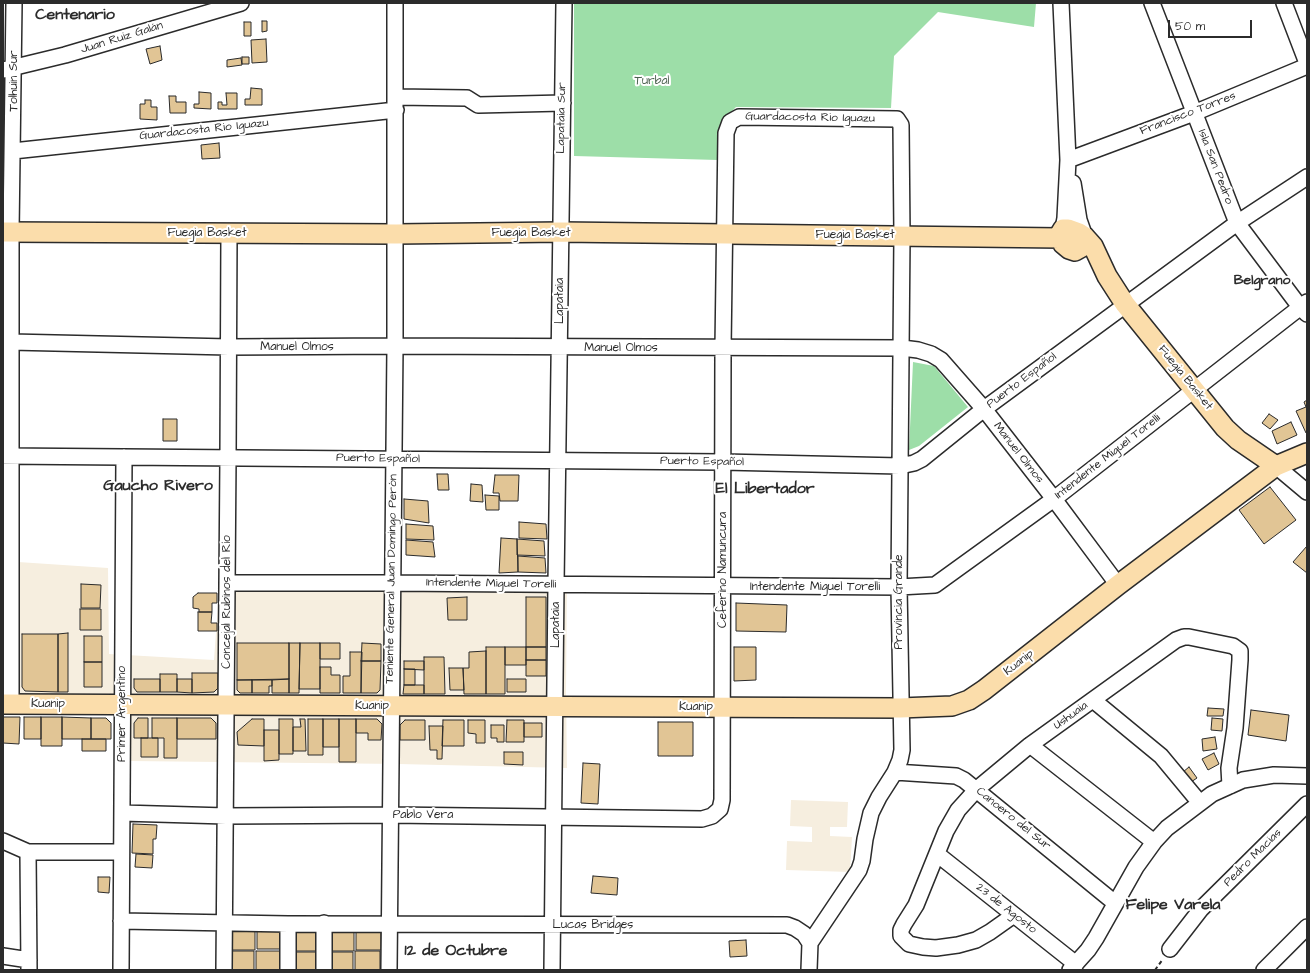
<!DOCTYPE html>
<html>
<head>
<meta charset="utf-8">
<style>
  body { margin:0 }
  #map { position:relative; width:1310px; height:973px; overflow:hidden; background:#fff; font-family:"Architects Daughter",sans-serif }
  canvas { display:block }
  .frame { position:absolute; inset:0; border:4px solid #2b2b2b; pointer-events:none }
  .scale { position:absolute; left:1168px; top:20px; width:84px; height:18px; box-sizing:border-box; border:2px solid #2b2b2b; border-top:0; padding-left:5px; font-size:12px; line-height:14px; white-space:nowrap; color:#2b2b2b; -webkit-text-stroke:3px #fff; paint-order:stroke }
</style>
</head>
<body>
<div id="map">
<canvas width="1310" height="973"></canvas>
<div class="frame"></div>
<div class="scale">50 m</div>
</div>
<script>
const context = document.querySelector('canvas').getContext('2d');
context.lineJoin = 'round';
function paint(path, color) { context.fillStyle = color; context.fill(path, 'evenodd'); }
const toPath = rows => new Path2D(rows.map(r => 'M' + r).join(''));
function trace(path, color, width, dash) { context.strokeStyle = color; context.lineWidth = width; context.lineCap = dash ? 'butt' : 'round'; context.setLineDash(dash || []); context.stroke(path); }
function label(font, color, halo, rows, align = 'center') {
  context.font = font + ' "Architects Daughter",sans-serif'; context.lineWidth = 4; context.setLineDash([]); context.textBaseline = 'middle'; context.strokeStyle = halo; context.fillStyle = color; for (const [text, x, y, turn = 0] of rows) {
    context.save(); context.translate(x, y); context.rotate((+turn || 0) * Math.PI / 180); context.textAlign = isNaN(turn) ? turn : align; if (halo) context.strokeText(text, 0, 0); context.fillText(text, 0, 0); context.restore();
  }
}
const built = toPath([
  [3,561,108,568,109,654,214,660,220,577,567,580,566,693,567,768,399,764,129,761,126,700,3,696],
  [791,800,848,802,847,827,830,827,830,836,852,837,850,872,786,870,787,841,812,842,812,827,790,826]
]);
const green = toPath([
  [574,3,1036,3,1034,27,938,12,894,56,891,108,736,107,721,122,718,160,574,156],
  [913,362,934,366,968,407,919,446,909,450]
]);
const building = toPath([
  [262,21,267,21,267,31,262,32,262,21],
  [244,22,251,22,251,36,244,36,244,22],
  [266,39,267,62,252,63,251,40,266,39],
  [160,46,162,60,150,64,146,49,160,46],
  [242,57,249,57,249,64,242,64,242,57],
  [241,58,242,65,227,67,227,60,241,58],
  [251,88,262,89,262,105,245,105,245,99,250,99,251,88],
  [199,92,211,93,211,109,194,108,194,104,199,104,199,92],
  [226,93,237,93,237,109,218,109,218,102,222,102,222,105,227,105,226,93],
  [169,96,176,96,176,102,186,102,186,113,170,113,169,96],
  [145,100,151,100,151,107,157,107,157,120,140,119,140,104,145,104,145,100],
  [219,143,220,158,202,159,201,145,219,143],
  [1307,400,1307,433,1306,433,1296,411,1306,407,1304,402,1307,400],
  [1269,414,1278,420,1270,429,1262,423,1269,414],
  [163,419,177,419,177,441,163,441,163,419],
  [1291,422,1297,435,1277,444,1272,431,1291,422],
  [437,474,448,474,449,490,438,490,437,474],
  [495,475,519,475,518,501,500,501,499,493,493,493,495,475],
  [471,484,482,485,483,502,470,501,471,484],
  [1270,487,1296,520,1264,544,1239,510,1270,487],
  [485,495,499,496,499,510,486,510,485,495],
  [404,499,428,501,429,523,404,519,404,499],
  [519,522,546,524,547,539,519,538,519,522],
  [406,524,433,526,434,540,406,539,406,524],
  [501,538,517,539,518,572,499,573,501,538],
  [517,539,544,541,545,556,517,555,517,539],
  [406,540,433,542,435,557,406,555,406,540],
  [1307,546,1307,573,1293,562,1307,546],
  [518,556,545,558,546,573,518,572,518,556],
  [81,584,101,585,100,608,81,608,81,584],
  [198,593,217,593,217,603,212,603,212,612,199,612,199,609,193,608,193,597,198,593],
  [467,597,467,620,448,620,447,598,467,597],
  [526,597,546,597,546,647,526,647,526,597],
  [736,603,787,605,786,632,736,631,736,603],
  [80,609,101,609,101,630,80,630,80,609],
  [198,612,212,612,211,623,217,623,217,631,198,631,198,612],
  [68,633,68,692,58,692,58,634,68,633],
  [22,634,58,634,58,692,25,691,22,687,22,634],
  [84,636,102,636,102,662,84,662,84,636],
  [237,643,289,643,289,679,237,680,237,643],
  [289,643,300,643,299,693,289,693,289,643],
  [300,643,320,643,320,689,299,689,300,643],
  [320,643,340,643,340,659,320,659,320,643],
  [362,643,381,644,381,661,361,661,362,643],
  [486,647,505,647,505,694,486,694,486,647],
  [505,647,526,647,526,665,505,665,505,647],
  [526,647,546,647,546,660,526,660,526,647],
  [734,647,756,647,756,680,734,681,734,647],
  [486,651,486,694,464,694,463,668,469,668,469,652,486,651],
  [350,652,362,652,361,693,343,693,343,676,350,676,350,652],
  [424,657,444,657,445,694,424,694,424,657],
  [526,660,546,660,546,676,526,676,526,660],
  [361,661,381,661,380,690,377,693,361,693,361,661],
  [404,661,424,661,424,670,404,669,404,661],
  [84,662,102,662,102,687,84,687,84,662],
  [320,667,331,667,331,675,340,675,340,693,320,693,320,667],
  [449,668,463,668,464,690,450,690,449,668],
  [404,669,415,669,415,685,404,685,404,669],
  [192,673,218,673,218,688,214,692,192,693,192,673],
  [160,674,177,674,177,692,160,692,160,674],
  [134,679,160,679,160,692,137,692,134,688,134,679],
  [177,679,192,679,192,693,177,692,177,679],
  [289,679,289,693,272,693,272,680,289,679],
  [507,679,526,679,526,692,507,692,507,679],
  [237,680,252,680,252,693,240,693,237,690,237,680],
  [252,680,272,680,272,686,269,686,269,693,252,693,252,680],
  [404,685,424,685,424,694,403,694,404,685],
  [1208,708,1224,709,1223,716,1207,716,1208,708],
  [1251,710,1289,715,1286,741,1248,735,1251,710],
  [3,717,20,717,19,744,3,743,3,717],
  [24,717,41,717,41,739,24,739,24,717],
  [41,717,62,717,62,746,41,746,41,717],
  [62,717,91,718,91,739,62,739,62,717],
  [91,718,106,718,111,723,111,739,91,739,91,718],
  [138,718,148,718,148,738,134,738,134,723,138,718],
  [152,718,177,718,177,758,164,758,164,738,152,738,152,718],
  [177,718,211,718,216,723,216,739,177,739,177,718],
  [1212,718,1223,719,1222,731,1211,730,1212,718],
  [252,719,264,719,264,746,238,745,237,732,252,719],
  [279,719,293,719,293,754,279,754,279,719],
  [300,719,305,719,306,751,293,751,293,727,301,727,300,719],
  [308,719,323,719,323,755,308,755,308,719],
  [323,719,339,719,339,747,323,747,323,719],
  [339,719,356,719,356,762,339,762,339,719],
  [356,719,377,719,382,724,381,740,368,740,368,733,356,733,356,719],
  [405,720,425,720,425,740,400,740,400,725,405,720],
  [443,720,464,720,464,746,442,746,443,720],
  [468,720,485,720,485,743,476,743,476,734,468,733,468,720],
  [507,720,524,720,524,742,506,742,507,720],
  [658,722,693,722,693,756,658,756,658,722],
  [524,723,542,723,542,737,524,737,524,723],
  [491,725,504,725,504,742,497,742,497,738,491,738,491,725],
  [429,726,443,726,442,759,437,759,437,750,430,750,429,726],
  [264,730,279,730,279,760,264,761,264,730],
  [1215,737,1217,749,1203,751,1202,739,1215,737],
  [141,738,158,738,158,757,141,757,141,738],
  [82,739,106,739,106,751,82,751,82,739],
  [504,752,523,752,523,765,504,764,504,752],
  [1214,753,1219,764,1208,770,1202,759,1214,753],
  [583,763,600,764,598,804,581,803,583,763],
  [1189,767,1197,778,1191,782,1183,772,1189,767],
  [133,824,157,825,156,839,153,839,153,854,132,853,133,824],
  [136,854,153,855,152,868,135,867,136,854],
  [593,876,618,878,617,895,591,893,593,876],
  [98,877,110,877,109,893,98,892,98,877],
  [257,927,282,927,282,949,257,949,257,927],
  [230,928,255,928,255,950,230,950,230,928],
  [294,928,319,928,319,951,294,951,294,928],
  [356,928,381,928,381,950,356,950,356,928],
  [329,929,354,929,354,951,329,951,329,929],
  [746,940,747,956,730,957,729,941,746,940],
  [229,951,254,951,254,970,229,970,229,951],
  [256,951,281,951,281,970,256,970,256,951],
  [355,951,380,951,380,970,355,970,355,951],
  [293,952,318,952,318,970,293,970,293,952],
  [328,952,353,952,353,970,328,970,328,952]
]);
const path = toPath([
  [1155,970,1163,959]
]);
const minor = toPath([
  [1061,3,1068,160,1065,218,1063,229],
  [1152,3,1237,223,1300,307,1307,314],
  [1284,3,1307,63],
  [3,70,65,55,241,3],
  [396,97,467,98,478,105,563,103],
  [13,151,396,110],
  [1068,160,1194,113,1307,66],
  [1073,183,1079,220,1085,237],
  [11,342,229,347,395,346,902,348,918,350,931,354,941,360,984,409,1054,499,1118,585],
  [3,456,723,462,900,466,914,463,922,459,984,409,1237,223,1307,177],
  [1276,466,1307,492],
  [227,583,392,583,899,587,935,585,1054,499,1307,302],
  [1093,700,1161,756,1200,803],
  [11,704,11,232,14,3],
  [1030,745,1154,842],
  [895,772,956,776,964,780,1115,903],
  [122,813,226,816,391,815,702,819,712,816,720,809,722,800,723,348,726,133,730,122,739,117,897,119,901,125,902,236,899,587,902,750,900,760,895,772,879,797,871,813,865,839,862,861,859,870,810,943,809,970],
  [3,841,28,852,121,852],
  [28,852,29,970],
  [937,854,1076,964],
  [1014,915,990,932,976,940,958,945,936,948,923,947,909,944,901,936,901,930,904,924,916,905,946,831,958,810,977,789,1030,745,1176,640,1184,637,1189,637,1233,646,1240,651,1240,660,1235,728,1229,768,1230,786],
  [121,921,288,924,787,925,795,928,804,934,810,943],
  [1170,949,1201,909,1307,804],
  [3,956,29,960],
  [121,970,124,457],
  [224,970,228,457,229,233],
  [288,970,288,924],
  [324,970,324,923],
  [389,970,395,346,395,3],
  [552,970,556,584,564,3],
  [1070,970,1088,950,1096,938,1136,867,1154,842,1167,828,1212,794,1243,780,1274,775,1307,776],
  [1264,970,1307,927]
]);
const major = toPath([
  [3,232,396,234,561,232,1060,238],
  [1087,240,1084,246,1075,251,1069,249,1063,244,1060,238,1060,234,1063,229,1068,229,1079,233,1085,237,1093,246,1107,276,1125,304,1225,428,1238,440,1276,466],
  [3,704,900,708,952,706,969,700,984,690,1118,585,1276,466,1307,453]
]);
const streetNames = [
  ["Juan Ruiz Galán",122,38,-17],
  ["Tolhuin Sur",14,81,-90],
  ["Francisco Torres",1188,114,-21],
  ["Lapataia Sur",562,118,-89],
  ["Guardacosta Rio Iguazu",810,118,1],
  ["Guardacosta Rio Iguazu",204,130,-6],
  ["Isla San Pedro",1215,167,69],
  ["Fuegia Basket",207,233],
  ["Fuegia Basket",531,233],
  ["Fuegia Basket",855,235],
  ["Lapataia",560,301,-90],
  ["Manuel Olmos",297,347],
  ["Manuel Olmos",621,348],
  ["Fuegia Basket",1185,378,51],
  ["Puerto Español",1022,381,-37],
  ["Manuel Olmos",1018,453,52],
  ["Intendente Miguel Torelli",1108,457,-38],
  ["Puerto Español",378,459,1],
  ["Puerto Español",702,462,1],
  ["Ceferino Namuncura",723,570,-90],
  ["Teniente General Juan Domingo Perón",392,579,-89],
  ["Intendente Miguel Torelli",491,584,1],
  ["Intendente Miguel Torelli",815,587],
  ["Concejal Rubinos del Río",227,602,-90],
  ["Provincia Grande",899,602,-90],
  ["Lapataia",556,625,-90],
  ["Kuanip",1019,663,-38],
  ["Kuanip",48,704],
  ["Kuanip",372,706],
  ["Kuanip",696,707],
  ["Primer Argentino",122,714,-90],
  ["Ushuaia",1071,716,-36],
  ["Pablo Vera",423,815],
  ["Canoero del Sur",1013,819,39],
  ["Pedro Macias",1253,858,-45],
  ["23 de Agosto",1006,909,38],
  ["Lucas Bridges",593,925]
];
const parkNames = [
  ["Turbal",652,81]
];
const quarterNames = [
  ["Belgrano",1262,281]
];
const districtNames = [
  ["Centenario",75,16],
  ["Gaucho Rivero",158,487],
  ["El Libertador",765,490],
  ["Felipe Varela",1173,906],
  ["12 de Octubre",456,952]
];
paint(built, '#f6eedf');
paint(green, '#9ddea8');
paint(building, '#e1c595');
trace(building, '#2b2b2b', 1);
trace(minor, '#2b2b2b', 18);
trace(major, '#2b2b2b', 22);
trace(path, '#2b2b2b', 2, [4, 3]);
trace(minor, '#fff', 15);
trace(major, '#fbddab', 19);
label('12px', '#2b2b2b', '#fff', streetNames);
label('12px', '#4d6150', '#fff', parkNames);
label('bold 14px', '#2b2b2b', '#fff', quarterNames);
label('bold 16px', '#2b2b2b', '#fff', districtNames);
</script>
</body>
</html>
